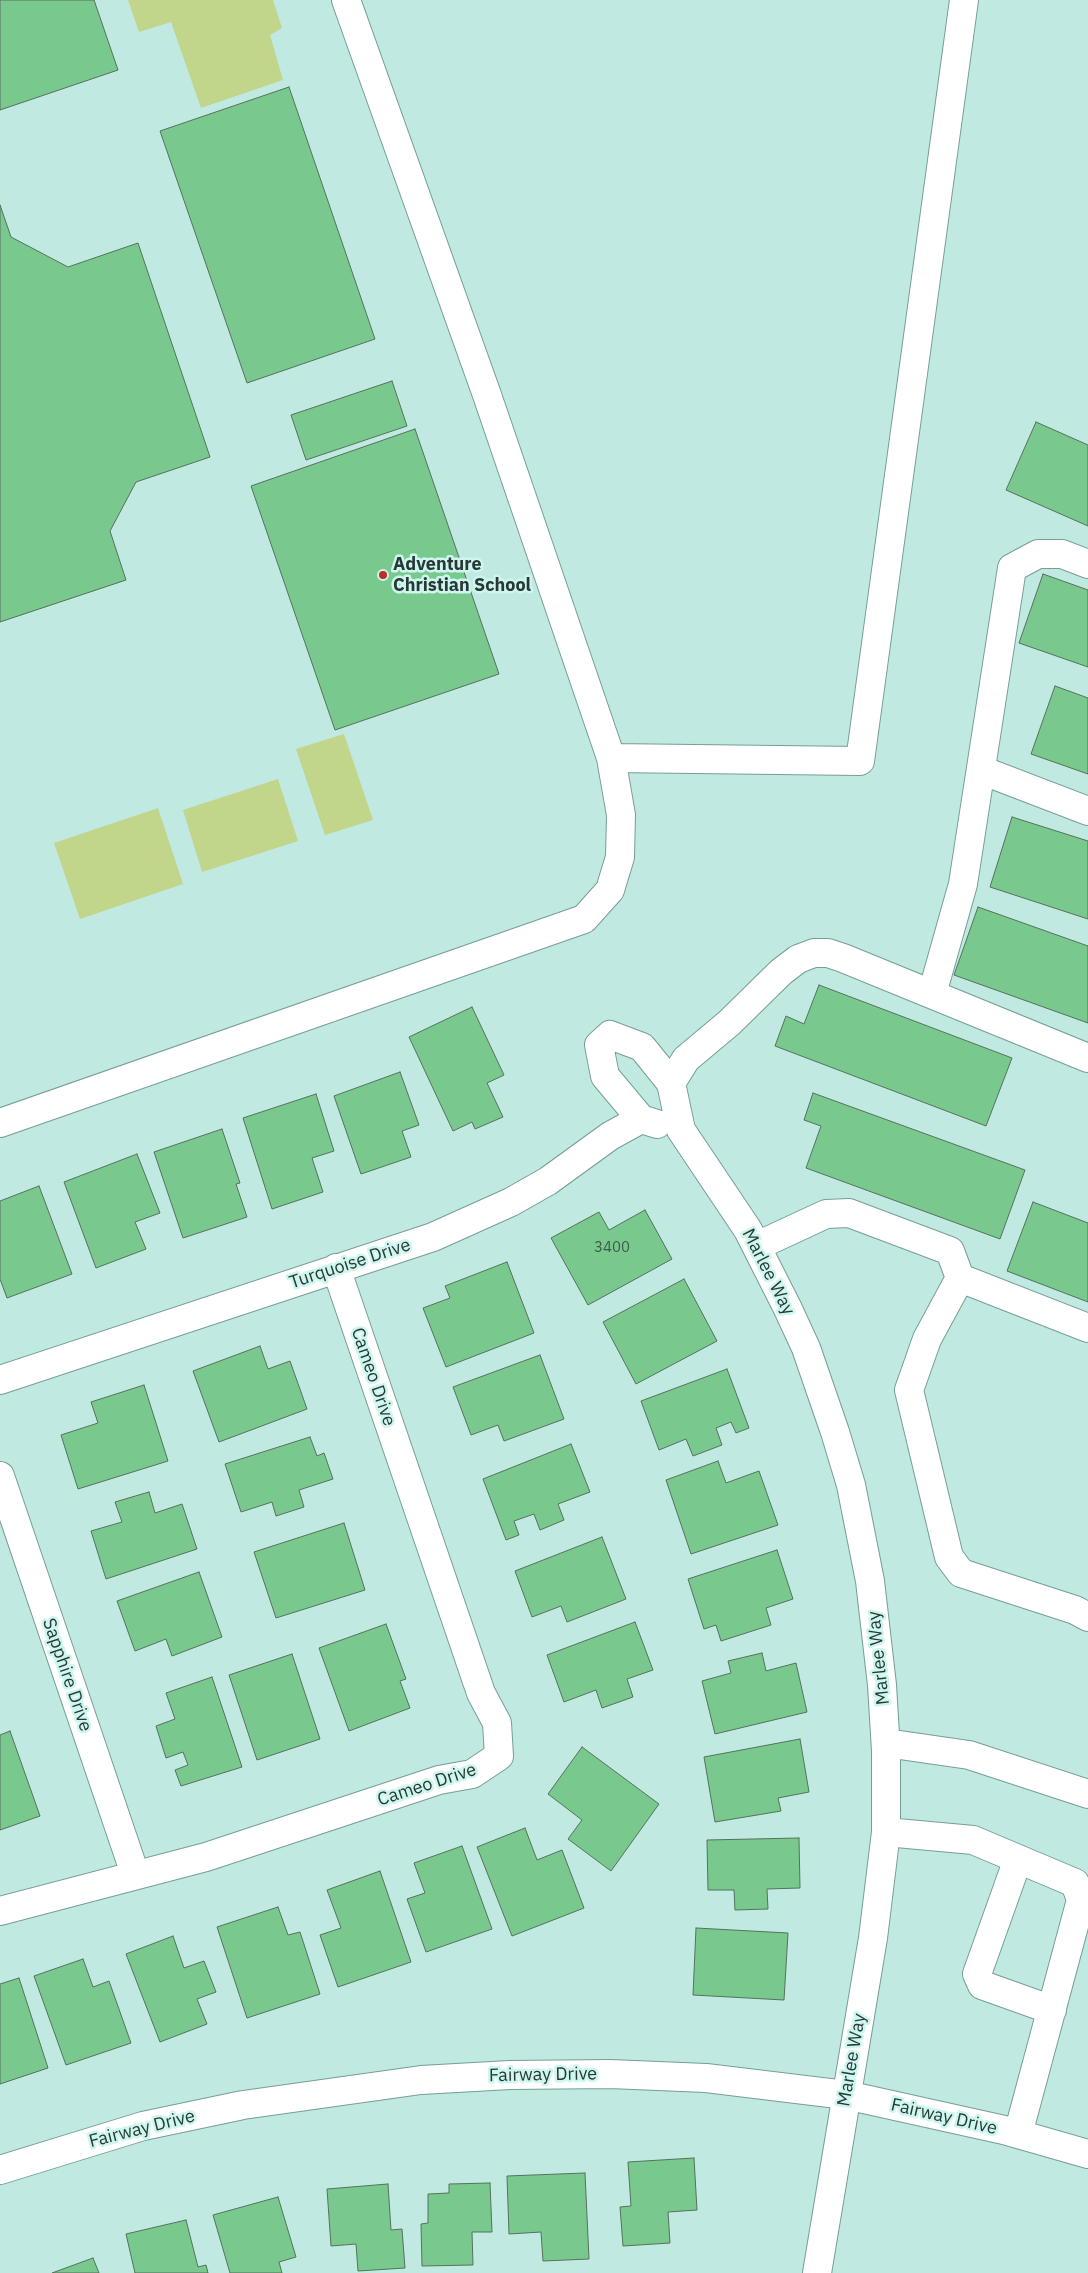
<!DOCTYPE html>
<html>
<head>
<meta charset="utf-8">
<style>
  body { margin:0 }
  canvas { display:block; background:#bfe9e1 }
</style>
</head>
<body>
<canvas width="1088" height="2273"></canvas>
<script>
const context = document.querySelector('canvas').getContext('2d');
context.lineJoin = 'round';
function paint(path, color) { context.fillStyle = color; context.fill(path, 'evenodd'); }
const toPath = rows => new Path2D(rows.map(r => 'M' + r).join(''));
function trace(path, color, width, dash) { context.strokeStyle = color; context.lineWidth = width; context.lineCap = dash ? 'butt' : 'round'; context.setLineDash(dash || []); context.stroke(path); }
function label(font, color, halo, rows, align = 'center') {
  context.font = font + ' "IBM Plex Sans",sans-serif'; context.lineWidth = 5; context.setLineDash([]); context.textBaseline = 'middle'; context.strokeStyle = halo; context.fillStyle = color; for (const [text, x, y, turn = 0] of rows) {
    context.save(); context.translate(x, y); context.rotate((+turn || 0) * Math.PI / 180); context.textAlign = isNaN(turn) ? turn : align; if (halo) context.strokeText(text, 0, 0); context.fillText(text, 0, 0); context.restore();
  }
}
const green = toPath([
  [128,0,273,0,282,28,270,35,283,80,201,108,171,22,139,32],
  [344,734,373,820,325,835,296,749],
  [278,779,298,841,202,872,183,810],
  [158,808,183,884,80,919,54,843]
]);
const building = toPath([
  [0,0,94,0,118,70,0,110,0,0],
  [289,87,375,339,247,383,160,131,289,87],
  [0,205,11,237,68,267,138,243,210,457,136,482,110,531,126,580,0,622,0,205],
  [392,381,407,426,306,460,291,415,392,381],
  [1036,422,1088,445,1088,526,1006,490,1036,422],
  [415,429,499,674,335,730,251,486,415,429],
  [1043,574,1088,590,1088,667,1019,643,1043,574],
  [1055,686,1088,698,1088,774,1031,754,1055,686],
  [1012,817,1088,841,1088,919,990,887,1012,817],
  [978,907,1088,946,1088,1023,954,975,978,907],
  [819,985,1012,1058,986,1126,775,1046,786,1016,804,1024,819,985],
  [472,1007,504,1075,487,1083,503,1117,475,1129,472,1122,453,1131,409,1037,472,1007],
  [400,1072,419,1125,402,1131,411,1157,361,1174,334,1096,400,1072],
  [813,1093,1025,1170,1000,1239,806,1168,821,1126,804,1120,813,1093],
  [316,1094,334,1151,312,1158,323,1192,272,1209,243,1118,316,1094],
  [222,1129,240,1183,236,1184,247,1217,183,1238,154,1152,222,1129],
  [137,1154,160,1213,135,1222,146,1249,96,1268,64,1182,137,1154],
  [39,1186,72,1274,7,1298,0,1279,0,1201,39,1186],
  [1033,1202,1088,1223,1088,1302,1007,1271,1033,1202],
  [645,1210,672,1259,588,1305,551,1238,599,1212,609,1230,645,1210],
  [507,1262,534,1333,446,1367,423,1308,450,1298,445,1286,507,1262],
  [684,1279,717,1341,636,1384,603,1322,684,1279],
  [260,1346,268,1369,290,1361,307,1409,219,1442,193,1371,260,1346],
  [540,1355,564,1419,504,1441,498,1425,471,1435,453,1387,540,1355],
  [727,1369,749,1428,736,1433,731,1422,716,1428,722,1445,693,1456,686,1439,659,1450,641,1401,727,1369],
  [144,1385,168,1461,78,1489,61,1435,98,1423,91,1402,144,1385],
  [310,1437,317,1456,324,1453,333,1479,299,1490,304,1507,276,1516,272,1502,241,1512,225,1464,310,1437],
  [571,1444,590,1492,558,1504,564,1520,540,1530,534,1514,514,1521,519,1535,506,1540,483,1479,571,1444],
  [718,1461,726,1483,759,1471,778,1525,691,1554,666,1480,718,1461],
  [149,1492,155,1513,182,1504,197,1549,106,1579,91,1531,122,1522,115,1502,149,1492],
  [344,1523,365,1590,276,1618,254,1552,344,1523],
  [602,1537,626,1599,567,1622,561,1606,532,1617,515,1571,602,1537],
  [777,1550,793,1599,766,1608,771,1625,721,1641,716,1625,704,1629,688,1579,777,1550],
  [199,1572,222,1637,172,1656,166,1639,135,1651,117,1601,199,1572],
  [635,1622,653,1670,627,1679,633,1697,602,1708,596,1690,564,1702,547,1655,635,1622],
  [386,1624,406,1679,400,1681,410,1708,349,1731,319,1648,386,1624],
  [762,1653,766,1671,796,1663,807,1712,715,1734,702,1681,731,1673,728,1661,762,1653],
  [292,1654,320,1739,257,1760,229,1675,292,1654],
  [212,1677,242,1767,181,1786,175,1770,188,1765,183,1752,166,1758,156,1726,175,1719,166,1693,212,1677],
  [10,1731,40,1816,0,1830,0,1735,10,1731],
  [800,1739,809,1792,778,1798,781,1811,715,1822,704,1757,800,1739],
  [582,1747,659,1804,611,1871,568,1839,582,1820,548,1794,582,1747],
  [525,1828,537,1860,562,1850,584,1908,512,1936,477,1847,525,1828],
  [799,1838,800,1888,767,1889,768,1909,735,1910,734,1890,708,1890,707,1840,799,1838],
  [462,1846,492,1929,426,1952,407,1899,425,1893,414,1863,462,1846],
  [380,1871,411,1962,338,1987,320,1935,341,1928,327,1890,380,1871],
  [278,1907,288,1935,300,1932,320,1994,247,2018,217,1927,278,1907],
  [696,1928,788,1933,784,2000,693,1995,696,1928],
  [173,1936,184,1968,204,1961,216,1992,197,1999,207,2024,160,2042,126,1954,173,1936],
  [83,1959,93,1987,109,1981,131,2043,66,2065,34,1976,83,1959],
  [19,1978,48,2068,0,2084,0,1984,19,1978],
  [694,2158,697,2210,668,2212,670,2243,623,2246,620,2207,631,2206,628,2162,694,2158],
  [585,2173,589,2259,543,2261,541,2232,509,2234,507,2176,585,2173],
  [490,2183,492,2232,472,2232,473,2265,422,2266,421,2224,428,2223,428,2194,449,2193,449,2184,490,2183],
  [388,2184,391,2230,402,2229,405,2268,358,2271,356,2244,331,2246,327,2189,388,2184],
  [278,2197,296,2257,279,2262,282,2273,230,2273,213,2215,278,2197],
  [186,2220,198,2267,206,2265,208,2273,135,2273,126,2234,186,2220],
  [93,2258,99,2273,52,2273,93,2258]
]);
const minor = toPath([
  [611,758,860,761,964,0],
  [981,770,1088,811],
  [932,994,963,884,1012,568,1038,554,1062,554,1088,564],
  [671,1083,686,1059,729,1023,781,972,798,959,814,953,828,953,843,958,1088,1058],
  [641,1119,605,1076,599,1045,610,1035,642,1047,671,1083,681,1130,748,1230,788,1309,806,1348,835,1432,851,1485,870,1581,882,1685,886,1751,886,1832,873,1938,817,2273],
  [0,1123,584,919,610,890,620,857,621,815,611,758,487,395,346,0],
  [757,1246,826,1214,849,1213,950,1251,960,1278,1088,1328],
  [960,1278,927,1339,909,1390,949,1557,961,1573,1075,1610,1088,1617],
  [0,1380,433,1237,511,1202,548,1181,610,1136,641,1119,657,1124],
  [0,1476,135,1874],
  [886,1743,969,1755,1088,1794],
  [886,1832,973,1840,1075,1883,1081,1900,1018,2134],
  [1018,1859,977,1974,982,1985,1052,2010],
  [0,1911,206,1857,439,1780,472,1774,499,1756,497,1723,481,1693,336,1268],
  [0,2170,143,2126,243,2105,421,2080,510,2075,610,2074,706,2078,846,2095,1004,2130,1088,2154]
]);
const markers = [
  [383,575,5,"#bb2e21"]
];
const numberNames = [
  ["3400",612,1248]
];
const poiNames = [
  ["Adventure",393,565],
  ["Christian School",393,586]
];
const streetNames = [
  ["Turquoise Drive",350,1264,-18],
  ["Marlee Way",768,1272,63],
  ["Cameo Drive",373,1377,71],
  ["Marlee Way",879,1658,-96],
  ["Sapphire Drive",67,1675,71],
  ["Cameo Drive",427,1785,-18],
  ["Marlee Way",852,2060,-80],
  ["Fairway Drive",543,2075,-1],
  ["Fairway Drive",944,2117,13],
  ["Fairway Drive",142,2129,-14]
];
paint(green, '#c1d68b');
paint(building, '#79c98f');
trace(building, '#56715c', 1);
trace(minor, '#769e97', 30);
trace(minor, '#fff', 28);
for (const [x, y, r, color] of markers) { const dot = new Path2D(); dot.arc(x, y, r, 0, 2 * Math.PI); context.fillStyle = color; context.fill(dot); trace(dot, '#ccf6ee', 2); }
label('15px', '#3c5c4c', null, numberNames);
label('bold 18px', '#273835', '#ccf6ee', poiNames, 'left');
label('18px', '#273835', '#ccf6ee', streetNames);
</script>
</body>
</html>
